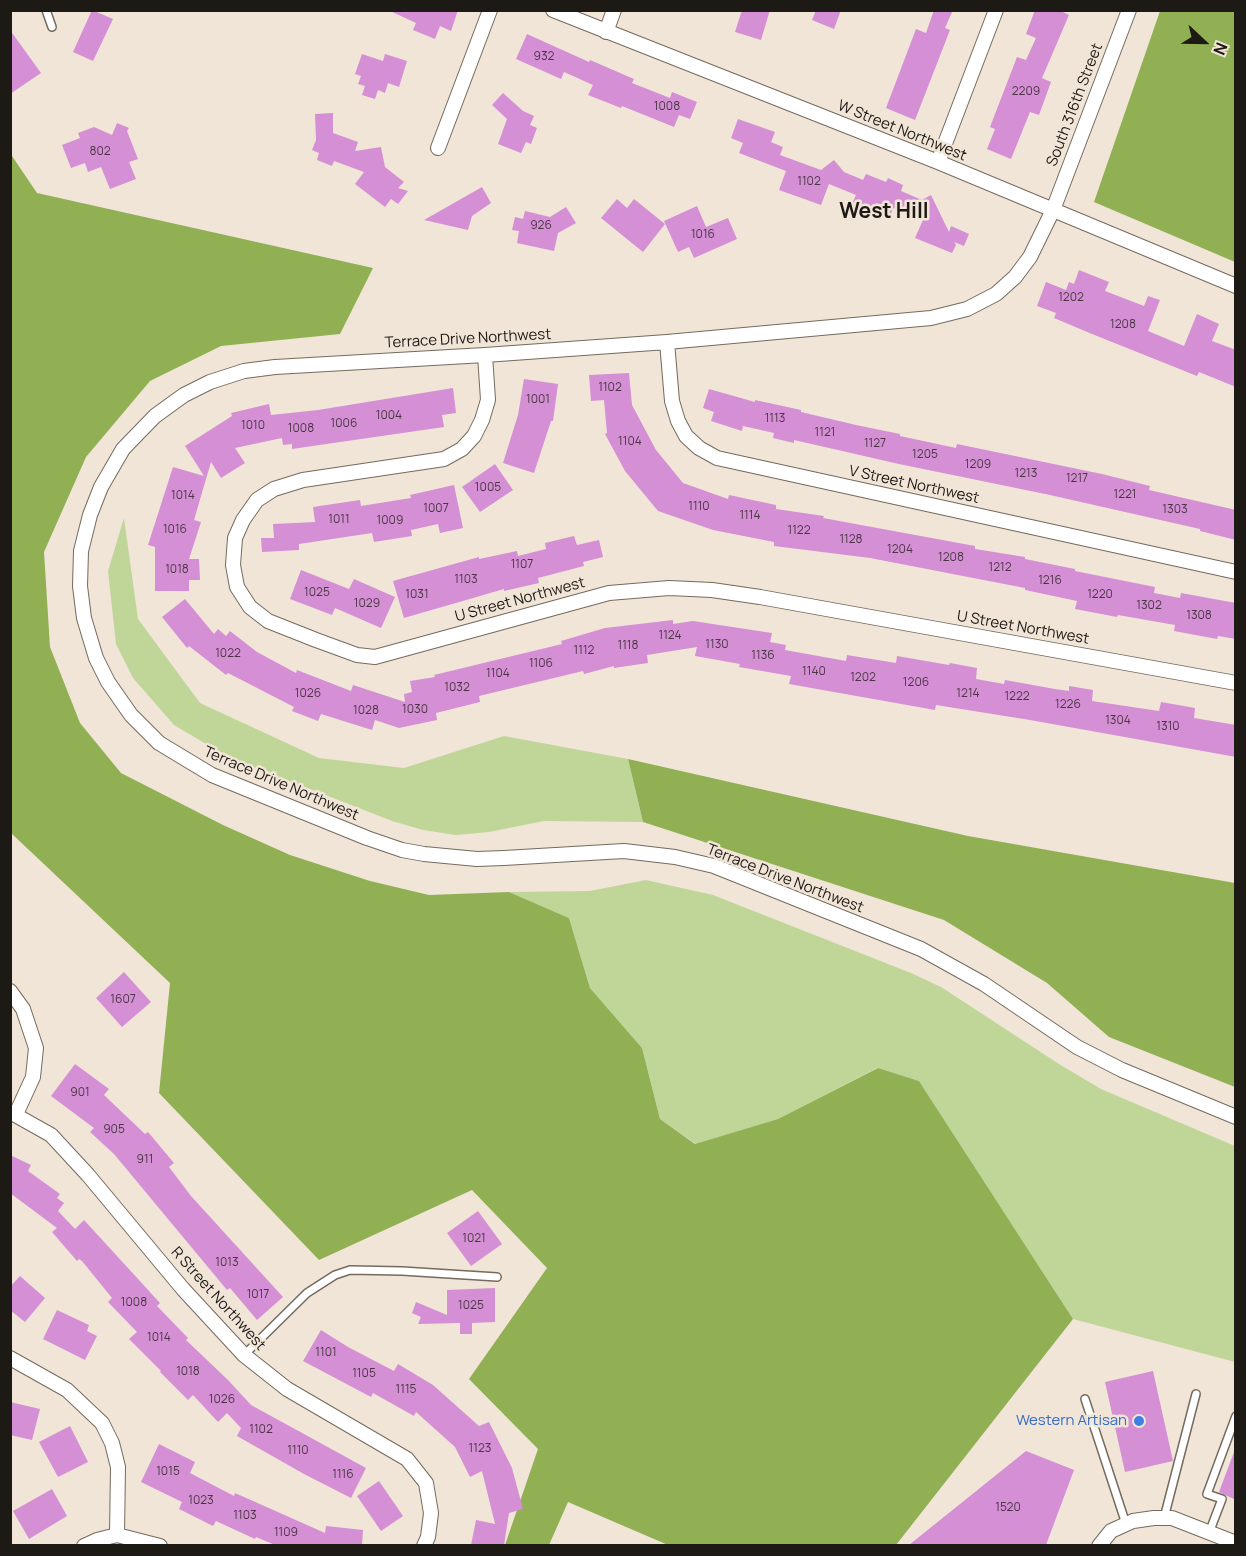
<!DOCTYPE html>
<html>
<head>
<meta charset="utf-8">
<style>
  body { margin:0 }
  #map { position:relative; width:1246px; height:1556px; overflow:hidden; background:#f1e5d8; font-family:Manrope,sans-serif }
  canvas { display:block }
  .frame { position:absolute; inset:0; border:12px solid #1d1914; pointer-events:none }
  .north { position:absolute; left:1174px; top:12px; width:60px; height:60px; -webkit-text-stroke:4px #f1e5d8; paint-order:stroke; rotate:112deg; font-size:16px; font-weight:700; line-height:24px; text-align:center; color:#1d1914 }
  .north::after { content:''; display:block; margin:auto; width:21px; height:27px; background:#1d1914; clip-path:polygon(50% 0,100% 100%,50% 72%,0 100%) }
</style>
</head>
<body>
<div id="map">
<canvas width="1246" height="1556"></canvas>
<div class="frame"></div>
<div class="north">N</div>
</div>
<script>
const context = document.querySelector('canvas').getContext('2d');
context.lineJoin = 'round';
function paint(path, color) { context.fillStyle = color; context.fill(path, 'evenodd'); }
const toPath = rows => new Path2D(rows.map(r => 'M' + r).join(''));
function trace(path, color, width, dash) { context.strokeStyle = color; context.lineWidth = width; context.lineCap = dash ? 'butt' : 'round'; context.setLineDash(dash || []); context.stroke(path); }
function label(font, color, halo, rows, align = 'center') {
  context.font = font + ' Manrope,sans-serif'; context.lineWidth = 5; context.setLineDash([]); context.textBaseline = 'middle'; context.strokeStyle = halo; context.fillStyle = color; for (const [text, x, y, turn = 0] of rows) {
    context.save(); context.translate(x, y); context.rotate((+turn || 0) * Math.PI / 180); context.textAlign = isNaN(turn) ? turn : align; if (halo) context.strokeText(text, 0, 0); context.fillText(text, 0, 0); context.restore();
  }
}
const green = toPath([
  [124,518,138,619,200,703,319,758,404,768,504,736,628,759,643,822,544,821,489,832,456,835,423,830,392,821,228,757,174,725,133,678,116,644,108,571],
  [646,880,713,895,911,973,941,987,1059,1064,1101,1089,1235,1146,1235,1362,1073,1319,919,1081,877,1068,778,1119,696,1144,660,1119,642,1048,590,988,569,918,509,892,590,891]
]);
const forest = toPath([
  [1160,11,1235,11,1235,262,1094,202],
  [10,153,37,193,373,268,340,334,221,346,150,381,86,457,44,552,50,647,80,723,121,773,223,825,290,855,370,881,429,895,509,892,569,918,590,988,642,1048,660,1119,695,1144,778,1119,878,1068,919,1081,1073,1319,896,1545,668,1545,568,1502,549,1545,505,1545,538,1449,469,1379,547,1268,472,1190,319,1260,159,1093,170,983,11,833],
  [628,759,968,836,1235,883,1235,1087,1109,1037,1047,983,944,920,643,822]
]);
const building = toPath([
  [92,10,113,19,93,61,73,52],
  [388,10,458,10,451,31,440,26,435,39,413,30,416,23],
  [742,10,770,10,761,40,735,32],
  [816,10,841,10,834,29,812,20],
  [934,10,953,10,945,28,950,30,915,120,886,108,916,29,926,33],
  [1035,10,1059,10,1069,15,1042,78,1051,82,1039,115,1030,112,1011,159,987,149,995,129,990,127,1017,57,1026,60,1036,38,1026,34],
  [10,30,41,73,10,94],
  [527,34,589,62,590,60,634,79,632,83,670,98,672,92,697,102,690,119,679,115,674,127,622,106,621,108,588,95,593,85,564,72,561,79,516,59],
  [362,54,383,61,385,54,407,61,399,87,388,83,385,93,378,90,375,99,362,95,365,86,358,84,361,76,355,74],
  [503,93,523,111,534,116,530,125,537,128,531,144,526,142,521,153,498,144,507,119,492,105],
  [333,113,333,133,358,142,355,151,381,147,385,167,404,182,398,188,408,191,398,204,391,199,385,207,355,184,364,172,334,161,332,166,317,160,319,153,312,150,316,140,315,114],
  [738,119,775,132,771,142,783,147,780,155,821,170,834,160,844,172,863,180,866,174,886,182,888,178,903,185,901,191,922,200,931,195,949,232,951,226,969,234,964,246,954,242,956,245,952,253,915,238,923,220,893,208,889,219,852,204,856,195,829,184,821,205,779,190,786,171,739,153,743,143,731,138],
  [117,123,129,128,127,131,138,159,129,162,136,179,110,189,101,167,88,172,85,163,71,168,62,145,80,138,78,133,94,127,112,135],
  [482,187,491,203,472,216,468,230,424,220],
  [617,199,627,208,634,199,665,224,643,252,601,218],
  [697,206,706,227,728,218,737,239,694,258,689,247,678,252,664,221],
  [566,207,576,223,558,233,554,251,517,243,519,231,512,230,515,217,523,219,525,211,550,217],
  [1079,270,1109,282,1105,291,1144,306,1148,296,1160,300,1148,331,1184,346,1197,314,1219,324,1212,341,1236,350,1236,387,1199,372,1197,376,1092,334,1054,318,1056,313,1037,306,1046,282,1066,290,1069,282,1074,284],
  [629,373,632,405,656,450,683,483,728,499,729,495,776,505,776,509,824,516,823,518,975,546,975,549,1025,557,1025,559,1075,569,1075,571,1155,587,1154,593,1180,598,1181,593,1236,603,1236,639,1218,636,1217,639,1174,631,1175,625,1118,615,1117,617,1075,609,1077,601,1025,590,1025,588,870,558,774,546,774,542,713,530,658,511,625,471,605,434,607,433,604,400,591,401,589,375],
  [524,379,558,384,553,421,551,421,534,473,503,463,518,415],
  [453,388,456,413,442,415,444,427,292,449,292,444,283,445,282,438,235,448,245,463,221,478,211,462,194,520,201,522,189,559,199,559,200,580,189,580,189,591,155,591,155,547,148,545,173,467,204,476,185,446,232,416,231,413,269,404,271,415,318,410],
  [709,389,755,402,755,400,801,410,801,412,856,425,900,434,900,436,956,448,957,444,1102,474,1150,486,1149,490,1236,510,1236,540,1200,531,1200,529,1050,495,899,464,794,440,794,443,773,438,774,433,743,426,742,431,711,421,714,412,703,408],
  [495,464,513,490,480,512,462,487],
  [454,485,463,528,440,533,438,524,411,530,412,536,374,542,372,533,299,544,299,550,262,552,261,538,274,538,273,524,315,522,313,507,360,500,361,506,411,498,410,495],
  [574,536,577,545,599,540,603,557,583,562,584,566,538,578,539,583,504,591,504,589,404,618,393,581,479,557,479,559,517,551,518,556,546,549,545,543],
  [301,570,349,589,354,579,395,597,381,628,335,608,332,615,290,599],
  [185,599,214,634,218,629,226,636,230,631,257,652,296,673,297,670,351,691,353,685,405,702,404,694,412,692,410,681,435,677,434,675,562,644,561,641,605,628,673,620,673,624,693,621,772,633,770,642,786,645,785,650,846,661,847,655,896,663,897,656,949,665,950,663,977,668,976,679,1004,684,1005,680,1055,689,1069,691,1069,686,1093,690,1092,701,1159,711,1161,702,1195,708,1194,718,1236,725,1236,757,1030,720,936,705,935,710,789,684,791,676,739,667,740,664,695,656,697,647,647,655,648,663,614,668,614,666,584,674,583,671,479,696,480,702,436,713,437,720,399,728,375,720,372,730,321,714,318,721,292,711,294,707,228,673,226,675,189,646,187,648,162,617],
  [124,972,151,1002,122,1027,96,998],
  [75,1064,109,1089,104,1095,145,1134,148,1132,174,1163,169,1167,191,1196,283,1297,257,1320,230,1288,227,1290,114,1154,90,1132,94,1128,51,1096],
  [10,1155,31,1165,28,1171,60,1194,57,1198,64,1203,58,1211,75,1229,84,1220,160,1303,157,1306,188,1338,186,1340,229,1381,251,1405,366,1468,351,1498,304,1474,237,1436,241,1428,227,1413,218,1422,193,1395,188,1400,160,1372,161,1371,129,1339,137,1332,108,1302,112,1298,82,1261,79,1259,77,1261,52,1232,57,1228,10,1193],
  [478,1211,502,1244,471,1266,447,1233],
  [20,1276,45,1298,25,1322,10,1310,10,1287],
  [495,1288,495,1322,472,1323,472,1334,460,1334,460,1323,418,1324,421,1317,412,1313,416,1302,447,1315,447,1290],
  [57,1310,89,1325,87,1331,97,1336,85,1360,43,1339],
  [321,1330,348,1347,394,1371,398,1364,433,1385,479,1426,489,1422,512,1468,523,1509,509,1513,504,1545,471,1545,476,1520,495,1524,482,1471,470,1477,455,1447,416,1412,414,1416,373,1393,371,1397,303,1361],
  [1153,1371,1173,1461,1125,1472,1105,1382],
  [10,1402,40,1409,32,1440,10,1435],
  [70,1426,88,1462,58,1477,39,1442],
  [159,1444,195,1462,190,1473,234,1496,235,1493,325,1533,326,1526,363,1530,362,1545,275,1545,256,1537,255,1539,216,1521,213,1526,179,1509,182,1502,141,1482],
  [1026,1451,1074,1470,1046,1545,909,1545],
  [1234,1452,1236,1452,1236,1500,1219,1492],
  [379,1481,403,1516,381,1531,357,1496],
  [52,1489,67,1516,29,1539,13,1511]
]);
const lane = toPath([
  [46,10,52,27],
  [244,1355,307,1293,335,1275,350,1270,402,1271,497,1277],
  [1085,1399,1126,1524],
  [1164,1518,1196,1394],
  [1209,1533,1222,1499,1207,1494,1236,1416]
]);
const street = toPath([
  [553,10,938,162,1236,286],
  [1129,10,1053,210,1030,257,1015,277,996,294,967,309,931,318,667,342,485,355,275,367,244,371,210,382,184,395,155,416,123,449,101,487,90,515,81,551,80,586,84,618,96,658,108,682,131,715,159,743,212,775,367,838,402,850,424,854,477,859,504,858,624,851,675,857,714,866,921,949,984,984,1077,1047,1122,1070,1236,1117],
  [606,32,614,10],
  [438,148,490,10],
  [938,162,996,10],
  [667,342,672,401,678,421,686,436,699,448,717,458,1236,572],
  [485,355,488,400,482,420,474,436,462,449,444,459,303,480,274,489,257,500,243,520,235,538,233,565,237,587,250,607,268,621,316,640,357,655,375,657,609,593,669,588,712,590,760,597,1236,683],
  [10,991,23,1009,36,1048,33,1077,16,1114],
  [10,1112,51,1135,88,1175,183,1289,244,1355,287,1389,407,1459,426,1483,431,1513,428,1537,424,1546],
  [10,1358,67,1390,102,1423,112,1443,118,1467,117,1535],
  [84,1546,97,1540,117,1535,160,1546],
  [1099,1546,1111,1531,1133,1521,1154,1518,1172,1518,1236,1543]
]);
const markers = [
  [1139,1421,6,"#3f7fe0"]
];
const numberNames = [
  ["932",544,57],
  ["2209",1026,92],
  ["1008",667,107],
  ["802",100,152],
  ["1102",809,182],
  ["926",541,226],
  ["1016",703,235],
  ["1202",1071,298],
  ["1208",1123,325],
  ["1102",610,388],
  ["1001",538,400],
  ["1004",389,416],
  ["1113",775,419],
  ["1006",344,424],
  ["1010",253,426],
  ["1008",301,429],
  ["1121",825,433],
  ["1104",630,442],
  ["1127",875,444],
  ["1205",925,455],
  ["1209",978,465],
  ["1213",1026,474],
  ["1217",1077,479],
  ["1005",488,488],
  ["1221",1125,495],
  ["1014",183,496],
  ["1110",699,507],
  ["1007",436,509],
  ["1303",1175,510],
  ["1114",750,516],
  ["1011",339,520],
  ["1009",390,521],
  ["1016",175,530],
  ["1122",799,531],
  ["1128",851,540],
  ["1204",900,550],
  ["1208",951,558],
  ["1107",522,565],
  ["1212",1000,568],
  ["1018",177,570],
  ["1103",466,580],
  ["1216",1050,581],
  ["1025",317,593],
  ["1031",417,595],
  ["1220",1100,595],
  ["1029",367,604],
  ["1302",1149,606],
  ["1308",1199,616],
  ["1124",670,636],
  ["1130",717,645],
  ["1118",628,646],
  ["1112",584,651],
  ["1022",228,654],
  ["1136",763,656],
  ["1106",541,664],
  ["1140",814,672],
  ["1104",498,674],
  ["1202",863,678],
  ["1206",916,683],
  ["1032",457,688],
  ["1026",308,694],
  ["1214",968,694],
  ["1222",1017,697],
  ["1226",1068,705],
  ["1030",415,710],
  ["1028",366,711],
  ["1304",1118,721],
  ["1310",1168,727],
  ["1607",123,1000],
  ["901",80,1093],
  ["905",114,1130],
  ["911",145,1160],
  ["1021",474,1239],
  ["1013",227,1263],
  ["1017",258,1295],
  ["1008",134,1303],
  ["1025",471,1306],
  ["1014",159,1338],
  ["1101",326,1353],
  ["1018",188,1372],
  ["1105",364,1374],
  ["1115",406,1390],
  ["1026",222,1400],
  ["1102",261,1430],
  ["1123",480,1449],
  ["1110",298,1451],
  ["1015",168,1472],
  ["1116",343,1475],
  ["1023",201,1501],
  ["1520",1008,1508],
  ["1103",245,1516],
  ["1109",286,1533]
];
const streetNames = [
  ["South 316th Street",1075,105,-69],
  ["W Street Northwest",902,131,22],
  ["Terrace Drive Northwest",468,339,-3],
  ["V Street Northwest",914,485,12],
  ["U Street Northwest",520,600,-15],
  ["U Street Northwest",1023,628,10],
  ["Terrace Drive Northwest",281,784,23],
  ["Terrace Drive Northwest",785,879,21],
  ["R Street Northwest",218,1299,48]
];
const shopNames = [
  ["Western Artisan",1127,1421]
];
const districtNames = [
  ["West Hill",884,212]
];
paint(green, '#c0d699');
paint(forest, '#91af53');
paint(building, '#d48fd5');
trace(lane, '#746a5e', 10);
trace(street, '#746a5e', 16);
trace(lane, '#fff', 7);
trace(street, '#fff', 14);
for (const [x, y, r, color] of markers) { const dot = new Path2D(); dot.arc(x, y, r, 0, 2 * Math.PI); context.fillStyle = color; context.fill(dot); trace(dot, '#f1e5d8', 2); }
label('12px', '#4b3644', null, numberNames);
label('15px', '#1d1914', '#f1e5d8', streetNames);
label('15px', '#366cbe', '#f1e5d8', shopNames, 'right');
label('bold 21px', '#1d1914', '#f1e5d8', districtNames);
</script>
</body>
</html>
